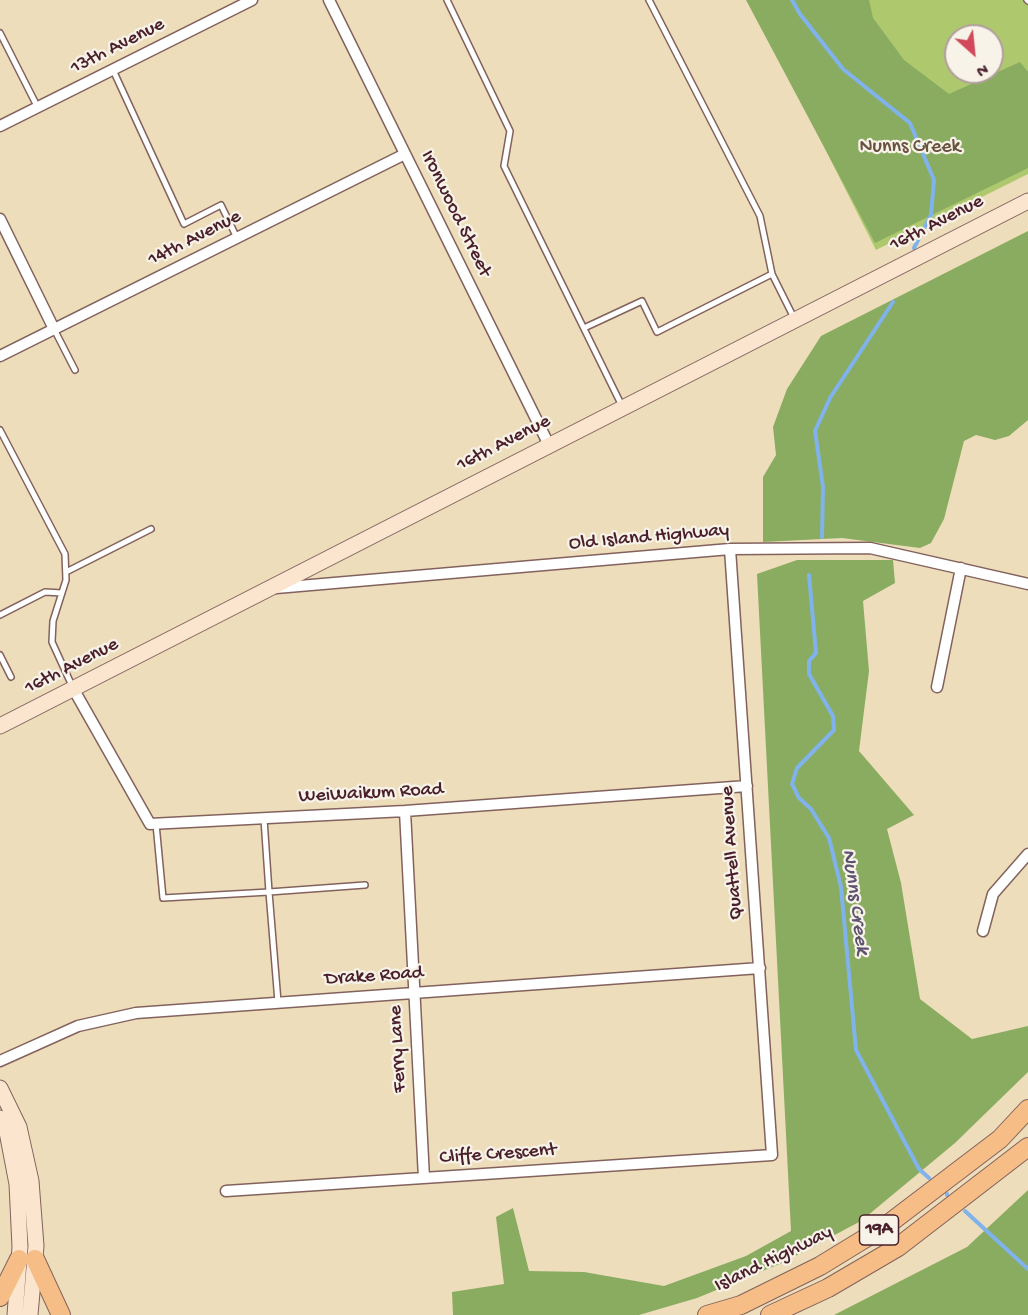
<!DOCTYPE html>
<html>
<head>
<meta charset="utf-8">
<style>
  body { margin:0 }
  #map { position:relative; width:1028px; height:1315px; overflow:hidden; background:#edddbb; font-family:"Gochi Hand",sans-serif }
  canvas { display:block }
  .north { position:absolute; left:944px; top:24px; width:60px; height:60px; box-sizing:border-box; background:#f7f3e8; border:2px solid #b29e9c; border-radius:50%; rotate:153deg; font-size:16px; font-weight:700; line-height:24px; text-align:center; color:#4a1f2b }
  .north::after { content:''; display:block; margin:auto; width:21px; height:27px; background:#d1495b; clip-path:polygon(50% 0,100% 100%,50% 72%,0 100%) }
</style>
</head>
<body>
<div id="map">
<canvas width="1028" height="1315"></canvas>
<div class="north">N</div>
</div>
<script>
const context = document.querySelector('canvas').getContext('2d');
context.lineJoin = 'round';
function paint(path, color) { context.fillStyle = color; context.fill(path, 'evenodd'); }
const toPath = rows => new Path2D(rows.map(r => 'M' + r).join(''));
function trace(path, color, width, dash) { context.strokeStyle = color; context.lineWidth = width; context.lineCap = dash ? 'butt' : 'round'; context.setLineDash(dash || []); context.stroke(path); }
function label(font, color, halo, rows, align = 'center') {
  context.font = font + ' "Gochi Hand",sans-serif'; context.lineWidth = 4.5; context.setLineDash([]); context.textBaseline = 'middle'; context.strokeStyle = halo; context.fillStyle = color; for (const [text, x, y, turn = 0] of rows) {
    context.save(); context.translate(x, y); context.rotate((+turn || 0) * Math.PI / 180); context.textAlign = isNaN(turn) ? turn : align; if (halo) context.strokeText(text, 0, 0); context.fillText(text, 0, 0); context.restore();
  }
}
const green = toPath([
  [750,0,1028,0,1028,174,876,250],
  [956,36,992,36,992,72,956,72]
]);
const forest = toPath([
  [746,0,869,0,873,18,904,60,949,94,1020,62,1028,72,1028,168,875,243],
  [1028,231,1028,420,1009,436,995,440,976,435,964,441,944,519,931,543,920,548,842,538,763,542,763,477,776,455,773,427,787,389,821,336],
  [797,560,893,560,895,583,863,601,869,671,859,751,914,815,887,829,901,883,920,999,972,1039,1028,1026,1028,1072,955,1143,861,1221,782,1263,697,1298,639,1315,453,1315,452,1292,504,1284,496,1217,513,1208,529,1271,584,1272,664,1286,746,1256,791,1231,757,574],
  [1028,1190,1028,1315,834,1315,967,1247]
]);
const stream = toPath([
  [792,0,800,14,843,69,910,123,934,180,931,215,914,248],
  [822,537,823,487,815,431,830,398,893,302],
  [809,575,816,653,809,661,809,674,833,716,834,730,797,768,792,784,799,798,811,809,829,838,841,887,856,1050,919,1169,929,1178],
  [947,1194,947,1195],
  [965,1211,1028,1269]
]);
const lane = toPath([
  [447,0,510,131,504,166,622,406],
  [649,0,760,216,772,274],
  [1027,0,1028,1],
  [0,33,37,106],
  [113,70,184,224,221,205,237,238],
  [584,328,642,301,657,332,772,274,794,318],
  [54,329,75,370],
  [0,430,65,554,66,580,53,621,52,642,73,688],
  [66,572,151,529],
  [0,615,45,592,62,593],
  [0,655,11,677],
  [156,824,163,898,269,892,264,819],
  [278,1002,269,892,365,885]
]);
const street = toPath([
  [329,0,549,445],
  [0,126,252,0],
  [0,219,54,329],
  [0,356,405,154],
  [276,588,730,549,870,548,1028,584],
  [937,687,961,568],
  [74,690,150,824,405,811,747,786],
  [405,811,424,1178],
  [983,931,993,894,1028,854],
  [0,1061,78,1026,136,1013,760,968],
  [226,1191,772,1155,730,549]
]);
const secondary = toPath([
  [0,726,1028,201],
  [0,1088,19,1127,31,1181,36,1246,30,1315],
  [0,1118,7,1132,17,1184,20,1247,15,1315]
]);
const primary = toPath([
  [35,1259,61,1315],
  [0,1297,19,1259],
  [707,1315,741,1305,820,1266,887,1225,1000,1139,1028,1109],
  [770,1315,828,1288,898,1247,1028,1147]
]);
const shields = [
  [879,1230,39]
];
const shieldNames = [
  ["19A",879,1230]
];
const streetNames = [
  ["13th Avenue",118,47,-27],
  ["Ironwood Street",455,214,64],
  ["16th Avenue",937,224,-27],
  ["14th Avenue",195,239,-27],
  ["16th Avenue",504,444,-27],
  ["Old Island Highway",649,538,-5],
  ["16th Avenue",72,667,-27],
  ["WeiWaikum Road",371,794,-3],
  ["Quattell Avenue",733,853,-94],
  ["Drake Road",374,977,-4],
  ["Ferry Lane",399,1049,-93],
  ["Cliffe Crescent",498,1155,-4],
  ["Island Highway",774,1260,-26]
];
const parkNames = [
  ["Nunns Creek",910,148]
];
const waterNames = [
  ["Nunns Creek",854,902,82]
];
paint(green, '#aec86e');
paint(forest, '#8aac61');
trace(stream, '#80b2ec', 4);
trace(lane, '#83625d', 8);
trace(street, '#83625d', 13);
trace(secondary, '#83625d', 17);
trace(primary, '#83625d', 20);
trace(lane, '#fff', 5);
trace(street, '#fff', 10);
trace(secondary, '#fbe5cf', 15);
trace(primary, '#f6be86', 18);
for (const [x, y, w] of shields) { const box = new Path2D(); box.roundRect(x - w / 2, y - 15, w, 30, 4.5); context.fillStyle = '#f7f3e8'; context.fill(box); trace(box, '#4a1f2b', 1.5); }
label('bold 18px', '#4a1f2b', null, shieldNames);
label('20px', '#4a1f2b', '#f7f3e8', streetNames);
label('20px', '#68523f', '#f7f3e8', parkNames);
label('italic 21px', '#5d526f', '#f7f3e8', waterNames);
</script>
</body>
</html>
